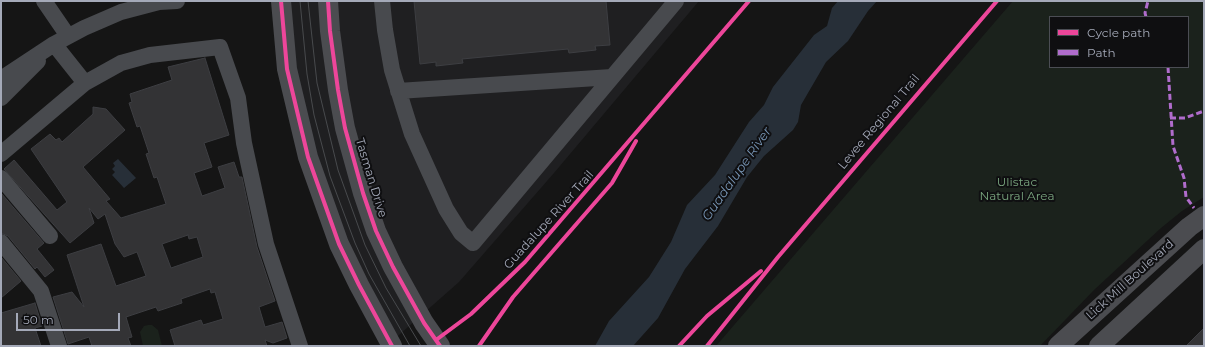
<!DOCTYPE html>
<html>
<head>
<meta charset="utf-8">
<style>
  body { margin:0 }
  #map { position:relative; width:1205px; height:347px; overflow:hidden; background:#151515; font-family:Montserrat,sans-serif }
  canvas { display:block }
  .frame { position:absolute; inset:0; border:2px solid #a4a9b8; pointer-events:none }
  .legend { position:absolute; left:1049px; top:16px; width:140px; height:52px; box-sizing:border-box; background:#0f0f11; border:1px solid #4b4d54; margin:0; padding:5px 7px; list-style:none; font-size:12px; color:#a4a9b8 }
  .legend li { display:flex; align-items:center; gap:8px; height:20px }
  .legend b { width:20px; border:1px solid #4b4d54 }
  .scale { position:absolute; left:16px; top:313px; width:104px; height:18px; box-sizing:border-box; border:2px solid #a4a9b8; border-top:0; padding-left:5px; font-size:12px; line-height:14px; white-space:nowrap; color:#a4a9b8; -webkit-text-stroke:3px #0f0f11; paint-order:stroke }
</style>
</head>
<body>
<div id="map">
<canvas width="1205" height="347"></canvas>
<div class="frame"></div>
<ul class="legend">
<li><b style="height:5px;background:#ed469a"></b>Cycle path</li>
<li><b style="height:5px;background:#b06ccc"></b>Path</li>
</ul>
<div class="scale">50 m</div>
</div>
<script>
const context = document.querySelector('canvas').getContext('2d');
context.lineJoin = 'round';
function paint(path, color) { context.fillStyle = color; context.fill(path, 'evenodd'); }
const toPath = rows => new Path2D(rows.map(r => 'M' + r).join(''));
function trace(path, color, width, dash) { context.strokeStyle = color; context.lineWidth = width; context.lineCap = dash ? 'butt' : 'round'; context.setLineDash(dash || []); context.stroke(path); }
function label(font, color, halo, rows, align = 'center') {
  context.font = font + ' Montserrat,sans-serif'; context.lineWidth = 4; context.setLineDash([]); context.textBaseline = 'middle'; context.strokeStyle = halo; context.fillStyle = color; for (const [text, x, y, turn = 0] of rows) {
    context.save(); context.translate(x, y); context.rotate((+turn || 0) * Math.PI / 180); context.textAlign = isNaN(turn) ? turn : align; if (halo) context.strokeText(text, 0, 0); context.fillText(text, 0, 0); context.restore();
  }
}
const built = toPath([
  [281,1,699,1,554,173,459,282,391,342,308,152]
]);
const green = toPath([
  [1013,1,1204,1,1204,197,1182,211,1161,228,1094,290,1040,346,716,346],
  [1050,17,1188,17,1188,67,1050,67],
  [148,325,152,325,158,330,162,346,143,346,140,332,144,326]
]);
const water = toPath([
  [838,1,877,1,868,11,848,41,826,62,801,105,798,122,793,130,764,156,747,177,718,226,685,269,658,318,633,346,595,346,609,321,649,277,671,242,687,205,715,175,749,122,764,105,773,87,814,35,827,26,832,8],
  [118,159,136,178,124,188,112,175,115,172,112,169,115,166,113,163]
]);
const building = toPath([
  [414,1,606,1,610,45,595,46,596,50,569,53,568,49,462,59,463,63,436,66,436,62,420,64,414,1],
  [205,58,229,135,204,143,212,167,194,173,202,196,225,188,218,167,234,162,239,177,242,177,257,247,275,301,259,307,265,327,282,322,287,338,273,343,265,340,267,346,175,346,170,330,201,320,203,325,223,319,215,292,211,293,210,289,181,299,182,303,158,311,156,307,126,317,132,337,128,338,131,346,92,346,89,337,68,344,53,297,72,292,84,307,67,255,101,244,116,286,146,276,137,252,124,257,115,244,105,214,98,219,89,208,94,223,70,243,4,169,14,160,57,210,67,202,31,149,50,134,56,140,59,138,62,142,93,114,93,107,106,109,125,130,83,167,110,199,106,201,121,218,166,204,157,177,154,178,146,154,149,153,140,126,137,127,129,103,132,102,130,94,172,80,168,67,205,58],
  [188,235,189,239,197,237,203,257,171,268,162,244,188,235],
  [1,193,44,243,37,249,54,270,45,277,37,267,35,269,8,236,1,233,1,193],
  [1,257,21,281,1,298,1,257],
  [35,303,42,326,35,328,41,346,1,346,1,313,35,303],
  [1204,328,1204,346,1186,346,1204,328]
]);
const minor = toPath([
  [44,1,68,36],
  [382,1,385,30,392,70,412,134,446,209,461,233,473,243,676,1],
  [54,44,85,83],
  [1,79,54,44,84,28,121,12,159,2,177,1],
  [398,91,612,77],
  [1,98,38,61],
  [1,154,85,83,121,63,150,55,220,47,238,98,244,143,266,244,300,346],
  [1,178,50,236],
  [1,242,41,291,59,346]
]);
const major = toPath([
  [281,1,287,69,308,157,339,244,359,285,392,346],
  [328,1,330,31,338,90,345,128,363,193,376,231,393,267,424,323,440,346],
  [1058,346,1189,227,1204,216],
  [1099,346,1204,249]
]);
const tram = toPath([
  [300,1,307,74,314,115,330,176,355,243,369,274,410,346],
  [308,1,317,83,338,170,365,245,386,288,421,346]
]);
const quiet = toPath([
  [1146,17,1145,13,1148,1],
  [1168,67,1173,146,1184,178,1186,197,1194,208],
  [1170,118,1185,118,1204,111]
]);
const cycleway = toPath([
  [281,1,287,69,308,157,339,244,359,285,392,346],
  [328,1,330,31,338,90,345,128,363,193,376,231,393,267,424,323,440,346],
  [436,340,471,314,525,262,749,1],
  [479,346,513,297,612,183,636,141],
  [679,346,707,316,761,271],
  [707,346,778,257,997,1]
]);
const streetNames = [
  ["Levee Regional Trail",879,122,-50],
  ["Tasman Drive",371,178,73],
  ["Guadalupe River Trail",549,220,-48],
  ["Lick Mill Boulevard",1130,280,-42]
];
const parkNames = [
  ["Ulistac",1017,182],
  ["Natural Area",1017,196]
];
const waterNames = [
  ["Guadalupe River",737,174,-55]
];
paint(built, '#1f1f21');
paint(green, '#1b221c');
paint(water, '#272f38');
paint(building, '#333335');
trace(building, '#3d3e42', 1);
trace(minor, '#484a4e', 16);
trace(major, '#4b4c50', 20);
trace(tram, '#484a4d', 1);
trace(quiet, '#b06ccc', 3, [6, 3]);
trace(cycleway, '#ed469a', 4);
label('12px', '#a4a9b8', '#0f0f11', streetNames);
label('12px', '#79a47e', '#0f0f11', parkNames);
label('italic 13px', '#7896b6', '#0f0f11', waterNames);
</script>
</body>
</html>
